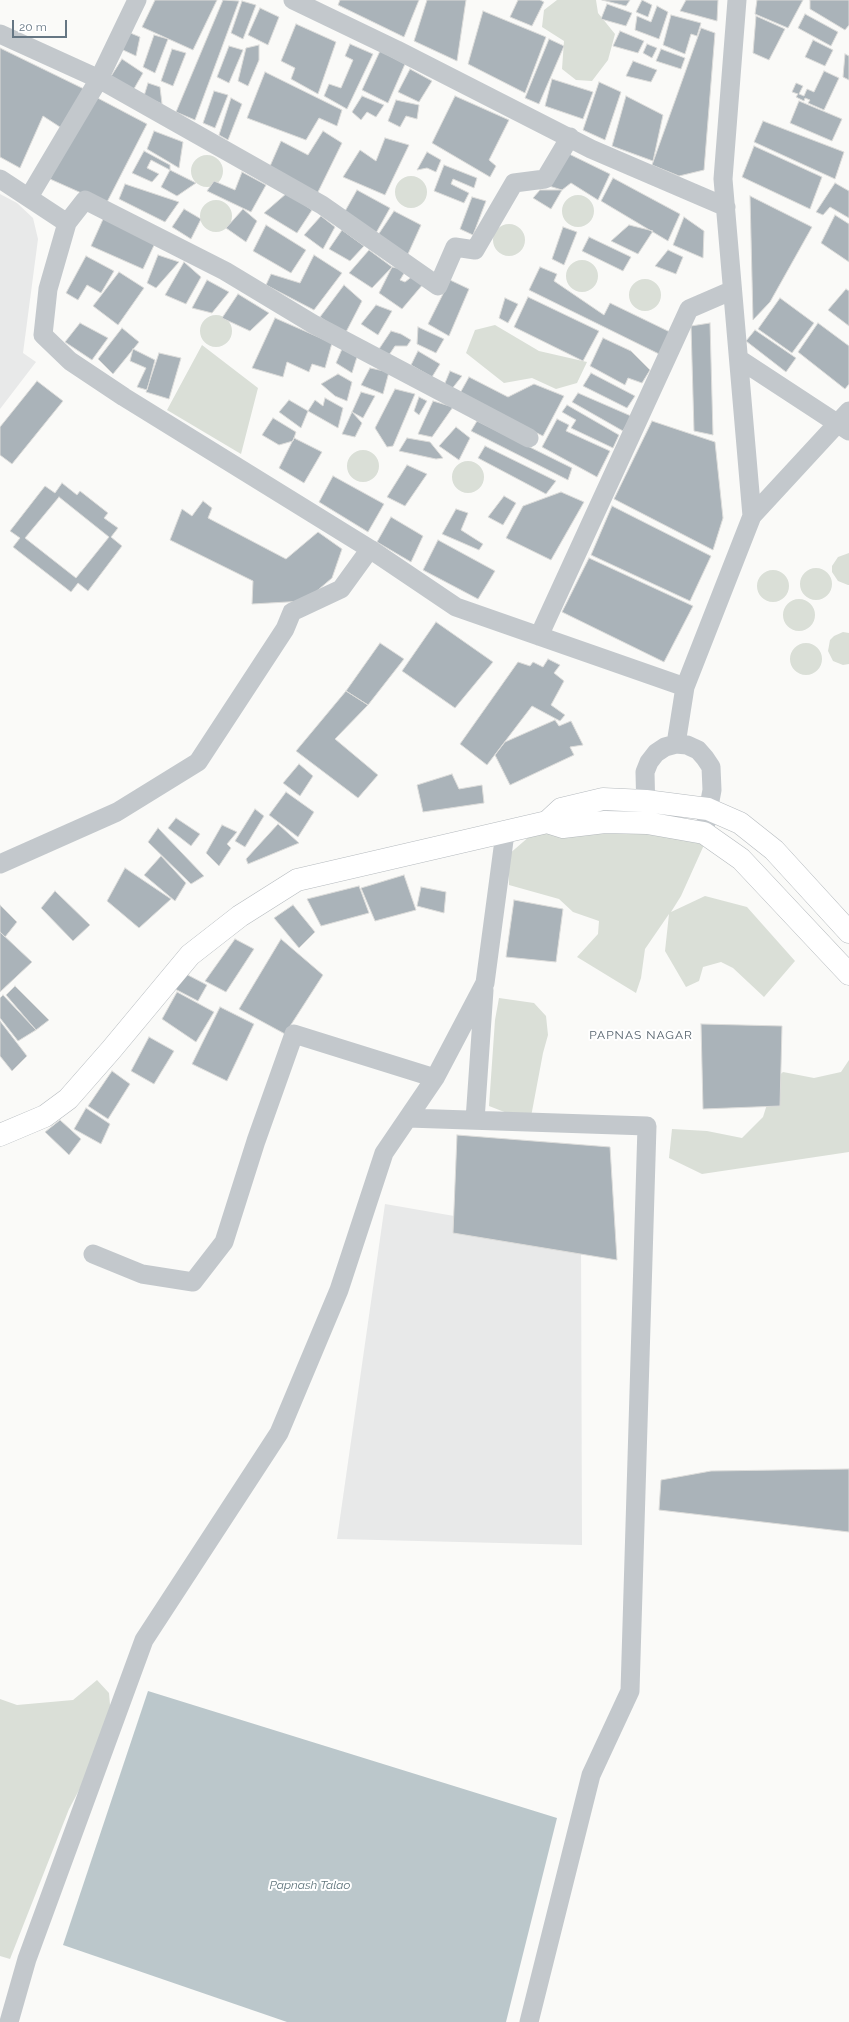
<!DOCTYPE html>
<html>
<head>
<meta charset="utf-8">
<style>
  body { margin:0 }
  #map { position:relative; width:849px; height:2022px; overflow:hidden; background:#fafaf8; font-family:Raleway,sans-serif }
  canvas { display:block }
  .scale { position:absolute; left:12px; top:20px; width:55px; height:18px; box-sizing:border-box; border:2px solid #657683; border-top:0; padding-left:5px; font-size:12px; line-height:14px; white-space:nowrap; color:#657683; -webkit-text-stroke:3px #fff; paint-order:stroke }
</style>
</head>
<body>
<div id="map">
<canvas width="849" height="2022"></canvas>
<div class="scale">20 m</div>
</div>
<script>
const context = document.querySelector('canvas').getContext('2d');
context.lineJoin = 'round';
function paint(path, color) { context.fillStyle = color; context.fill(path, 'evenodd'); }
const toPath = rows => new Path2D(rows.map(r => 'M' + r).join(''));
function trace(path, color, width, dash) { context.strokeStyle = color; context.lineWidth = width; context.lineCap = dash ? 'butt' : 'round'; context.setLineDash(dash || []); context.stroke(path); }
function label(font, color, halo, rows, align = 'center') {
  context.font = font + ' Raleway,sans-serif'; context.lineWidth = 4; context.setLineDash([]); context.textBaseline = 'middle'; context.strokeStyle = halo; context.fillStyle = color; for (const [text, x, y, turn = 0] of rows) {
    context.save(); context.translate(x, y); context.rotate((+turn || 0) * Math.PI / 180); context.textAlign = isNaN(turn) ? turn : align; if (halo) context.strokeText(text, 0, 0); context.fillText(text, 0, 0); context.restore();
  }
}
const built = toPath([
  [0,194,17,203,33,218,38,239,23,353,36,362,0,409],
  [385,1204,581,1238,582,1545,337,1539]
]);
const green = toPath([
  [557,0,596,0,598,13,615,34,608,60,592,81,576,80,562,69,564,41,542,27,544,10],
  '191 171a16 16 0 1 1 32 0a16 16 0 1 1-32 0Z',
  '395 192a16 16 0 1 1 32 0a16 16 0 1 1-32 0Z',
  '562 211a16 16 0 1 1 32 0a16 16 0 1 1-32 0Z',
  '200 216a16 16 0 1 1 32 0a16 16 0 1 1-32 0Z',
  '493 240a16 16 0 1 1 32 0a16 16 0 1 1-32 0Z',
  '566 276a16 16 0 1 1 32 0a16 16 0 1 1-32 0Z',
  '629 295a16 16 0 1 1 32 0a16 16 0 1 1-32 0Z',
  '200 331a16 16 0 1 1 32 0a16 16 0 1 1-32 0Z',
  [495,325,539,351,587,362,577,383,556,389,532,378,504,383,466,353,475,330],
  [202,345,258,388,241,454,167,410],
  '347 466a16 16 0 1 1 32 0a16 16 0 1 1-32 0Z',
  '452 477a16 16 0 1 1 32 0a16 16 0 1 1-32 0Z',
  [849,553,849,585,848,585,838,581,832,572,832,566,838,557],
  '800 584a16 16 0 1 1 32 0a16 16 0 1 1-32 0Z',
  '757 586a16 16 0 1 1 32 0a16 16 0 1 1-32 0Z',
  '783 615a16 16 0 1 1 32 0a16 16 0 1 1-32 0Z',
  [843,632,849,633,849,664,843,665,833,661,828,651,830,640,834,636],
  '790 659a16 16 0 1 1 32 0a16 16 0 1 1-32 0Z',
  [650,826,704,845,681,896,671,912,705,896,747,907,795,961,764,997,733,968,721,962,703,967,699,981,686,987,665,951,669,914,645,949,641,978,636,993,577,957,598,934,599,921,573,912,559,899,509,885,508,855,538,829],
  [499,998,534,1003,546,1016,548,1035,543,1053,530,1122,489,1106,495,1020],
  [849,1060,849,1152,702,1174,669,1158,672,1129,707,1131,742,1138,763,1117,775,1079,783,1072,814,1078,841,1072],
  [97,1680,109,1693,112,1728,69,1809,10,1959,0,1956,0,1699,17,1705,73,1700]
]);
const water = toPath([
  [148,1691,557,1818,506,2022,287,2022,63,1945]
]);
const building = toPath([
  [155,0,217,0,193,50,142,27,155,0],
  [223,0,239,1,195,120,176,112,223,0],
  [340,0,419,0,404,37,338,5,340,0],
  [427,0,466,0,457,61,414,41,427,0],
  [518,0,540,0,544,2,532,26,510,17,518,0],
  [602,0,630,0,626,6,602,0],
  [642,0,652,5,648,17,636,12,642,0],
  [686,0,718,0,717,21,680,11,686,0],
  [757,0,803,0,788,28,755,14,757,0],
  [810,0,849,0,849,25,845,30,810,9,810,0],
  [242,1,256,5,243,39,231,33,242,1],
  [607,4,632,13,626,26,601,19,607,4],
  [657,6,668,12,659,39,635,30,637,16,651,22,657,6],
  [260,8,279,17,268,45,248,35,260,8],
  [483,11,546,37,525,93,468,64,483,11],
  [805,14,838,32,831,46,798,28,805,14],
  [671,15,701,23,697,36,691,34,685,54,663,45,671,15],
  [756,16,785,29,769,60,753,53,756,16],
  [296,24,336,42,318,94,291,79,295,68,281,61,296,24],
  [701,28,715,33,704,170,679,176,652,165,701,28],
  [620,31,644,41,638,53,613,46,620,31],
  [128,32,140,37,136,56,121,49,128,32],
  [154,35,168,39,155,73,143,67,154,35],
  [549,39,564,46,539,104,525,98,549,39],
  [813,40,833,50,825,66,805,57,813,40],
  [350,44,373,54,347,109,324,96,329,84,341,88,353,60,345,56,350,44],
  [647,44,657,48,652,58,643,53,647,44],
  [259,45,259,60,248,86,238,81,246,48,259,45],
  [229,46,243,50,229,83,217,77,229,46],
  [0,48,84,89,63,129,43,116,20,168,0,157,0,48],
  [172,49,186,53,173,86,161,81,172,49],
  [661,49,685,58,681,69,656,61,661,49],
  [380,51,405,64,388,103,362,90,380,51],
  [845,54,849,56,849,80,843,77,845,54],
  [122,59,143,73,131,94,108,81,122,59],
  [633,61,657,70,651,82,626,76,633,61],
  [410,69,432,81,419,102,398,92,410,69],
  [824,71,839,78,824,110,808,103,810,100,805,98,804,101,796,97,798,94,792,92,796,83,803,86,799,94,804,96,807,89,814,92,824,71],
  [265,72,342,110,337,126,319,118,306,140,247,118,265,72],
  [552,79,593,92,583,119,545,106,552,79],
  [599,82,621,92,605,140,583,130,599,82],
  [148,83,160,87,162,104,144,96,148,83],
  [214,91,228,95,215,128,203,123,214,91],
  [90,94,147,124,106,204,50,179,90,94],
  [362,96,384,105,376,117,367,112,361,120,352,112,362,96],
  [455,96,509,120,489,160,496,166,490,177,432,143,455,96],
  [626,96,663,115,653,161,612,146,626,96],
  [231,98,242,104,228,140,219,135,231,98],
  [396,100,419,105,417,119,406,116,400,127,388,121,396,100],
  [799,101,842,119,832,141,790,123,799,101],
  [763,121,844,152,835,179,754,142,763,121],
  [154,131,183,142,179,168,147,149,154,131],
  [323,131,342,143,317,194,267,173,281,141,308,155,323,131],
  [385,138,409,145,385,195,343,177,360,150,376,161,385,138],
  [754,146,822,177,810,209,742,177,754,146],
  [144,151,170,165,170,170,151,160,147,168,159,174,152,182,132,173,144,151],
  [427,152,441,160,436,172,427,168,417,170,427,152],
  [567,153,610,174,598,200,571,183,562,190,549,186,567,153],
  [444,165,477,178,474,188,453,179,451,184,469,193,464,203,434,191,444,165],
  [170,170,196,183,177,196,161,187,170,170],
  [242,172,266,185,251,212,207,191,214,181,235,190,242,172],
  [613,178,680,214,668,241,601,201,613,178],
  [835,183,849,191,849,218,830,207,823,215,816,212,835,183],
  [125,184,179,202,165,222,119,199,125,184],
  [357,190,390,208,376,233,344,213,357,190],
  [540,190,562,190,551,209,533,198,540,190],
  [287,193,312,210,297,233,264,213,287,193],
  [750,196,812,227,770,302,753,320,750,196],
  [472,197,486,201,473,235,460,229,472,197],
  [184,209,201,219,191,239,172,227,184,209],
  [243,209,257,221,246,242,226,228,243,209],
  [394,211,421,225,408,254,374,241,394,211],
  [835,215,849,224,849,262,821,243,835,215],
  [321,216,335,227,323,249,304,235,321,216],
  [104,217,156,241,143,269,91,246,104,217],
  [684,217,704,231,703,258,673,245,684,217],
  [266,225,306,250,291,273,253,251,266,225],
  [629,225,653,231,638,254,611,241,629,225],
  [563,227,577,232,564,265,552,259,563,227],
  [342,230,364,246,350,261,329,249,342,230],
  [589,237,631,257,623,271,582,251,589,237],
  [369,250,392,267,372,288,349,273,369,250],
  [668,250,683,257,676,274,655,266,668,250],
  [158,255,179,262,156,288,147,283,158,255],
  [314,255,342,273,314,310,266,285,271,274,300,283,314,255],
  [86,256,114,271,101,293,87,285,78,300,66,293,86,256],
  [184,262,201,277,186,304,165,295,184,262],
  [392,267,406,270,400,280,405,282,414,275,424,283,402,309,379,293,392,267],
  [540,267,557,274,554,281,604,315,610,303,672,333,659,354,529,290,540,267],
  [119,272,144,288,118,325,93,306,119,272],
  [207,280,229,292,212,313,192,308,207,280],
  [450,280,469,289,449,336,428,324,450,280],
  [344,285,362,301,345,334,320,317,344,285],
  [846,289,849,291,849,326,828,310,846,289],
  [238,294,269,313,250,331,222,318,238,294],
  [528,297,599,331,583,361,514,327,528,297],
  [505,298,518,304,508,323,499,318,505,298],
  [780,298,814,323,792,353,758,329,780,298],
  [376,305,392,311,378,335,361,324,376,305],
  [275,318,332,343,325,368,312,364,309,372,287,362,283,377,252,368,275,318],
  [80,323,108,338,92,360,65,342,80,323],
  [710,323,713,435,694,431,691,326,710,323],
  [818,323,849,346,849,384,845,389,798,352,818,323],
  [418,327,444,339,436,353,417,344,418,327],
  [122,328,139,342,113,374,98,359,122,328],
  [755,330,796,358,786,372,746,341,755,330],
  [391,331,401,334,411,340,407,346,395,346,389,355,377,352,391,331],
  [603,338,631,351,650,370,642,383,628,378,625,385,590,366,603,338],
  [133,349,155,360,147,390,137,387,146,368,130,361,133,349],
  [342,349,357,357,352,373,336,363,342,349],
  [418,351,440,364,432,377,411,365,418,351],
  [159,353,181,358,169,399,146,392,159,353],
  [370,368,389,372,383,394,361,385,370,368],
  [450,371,462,376,451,390,445,383,450,371],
  [591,373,635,396,627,408,583,386,591,373],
  [338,374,352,382,347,401,335,396,321,384,338,374],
  [469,377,508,397,534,384,564,396,543,436,459,395,469,377],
  [37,381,63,401,12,464,0,455,0,427,37,381],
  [395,389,415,394,393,446,387,447,375,428,395,389],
  [361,392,375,396,363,418,352,412,361,392],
  [578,393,631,416,623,431,572,402,578,393],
  [419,397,427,401,419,415,414,411,419,397],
  [325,398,343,408,338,428,308,411,315,400,323,406,325,398],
  [289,400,308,411,301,428,279,412,289,400],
  [433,401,453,407,432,437,418,434,433,401],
  [567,405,619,435,613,448,571,428,576,420,562,412,567,405],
  [352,412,362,423,355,437,342,434,352,412],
  [273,418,296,432,293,441,279,445,262,435,273,418],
  [557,419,569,425,566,431,610,451,597,477,542,447,557,419],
  [477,421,572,468,568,480,471,431,477,421],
  [652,421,715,442,723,518,713,550,614,499,652,421],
  [456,427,470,438,459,460,439,446,456,427],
  [294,438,322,452,304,483,279,468,294,438],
  [407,438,430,442,443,458,436,459,399,451,407,438],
  [485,446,556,481,546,494,478,458,485,446],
  [407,465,427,474,405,506,387,497,407,465],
  [333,476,384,504,368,532,319,502,333,476],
  [62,483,77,495,80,491,108,513,104,518,118,528,111,537,122,546,88,591,78,583,71,592,13,547,20,538,10,531,45,486,55,493,62,483],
  [59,497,109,537,76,578,25,538,59,497],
  [561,492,584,502,551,560,506,538,523,506,561,492],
  [504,496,516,503,503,525,488,517,504,496],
  [203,501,212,508,208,518,286,559,318,532,342,549,332,578,305,601,252,604,253,581,170,540,182,509,192,516,203,501],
  [612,506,711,556,690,601,591,555,612,506],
  [456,509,468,513,461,530,483,544,479,550,442,534,456,509],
  [391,517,423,536,411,562,377,542,391,517],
  [438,540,495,571,478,599,423,570,438,540],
  [589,558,693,606,664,662,562,612,589,558],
  [436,622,493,662,455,708,402,671,436,622],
  [380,643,404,659,368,705,346,691,380,643],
  [548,659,560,665,554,673,564,681,551,705,565,715,560,721,532,706,487,765,460,744,518,662,530,666,533,662,543,667,548,659],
  [346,691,368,705,335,739,378,775,358,798,296,751,346,691],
  [555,720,559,726,571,721,583,745,570,747,574,755,510,785,495,755,505,742,555,720],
  [299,764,313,776,300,796,283,783,299,764],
  [452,774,459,789,482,785,484,803,423,812,417,785,452,774],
  [286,792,314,812,298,837,269,815,286,792],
  [255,809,264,816,245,847,235,841,255,809],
  [176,818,200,834,191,846,168,828,176,818],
  [278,824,299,843,248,864,246,859,278,824],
  [222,825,237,832,227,844,231,848,219,866,206,853,222,825],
  [158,828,204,876,191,884,148,842,158,828],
  [161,856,186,883,175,901,144,875,161,856],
  [125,868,171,899,139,928,107,901,125,868],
  [404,875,416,910,375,921,361,888,404,875],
  [359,886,369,913,321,926,307,899,359,886],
  [421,887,446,892,444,913,417,906,421,887],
  [55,891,90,925,73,941,41,908,55,891],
  [514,900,563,909,556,962,506,957,514,900],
  [0,905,17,922,5,937,0,932,0,905],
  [293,905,315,932,299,948,274,918,293,905],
  [0,932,32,962,0,992,0,932],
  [235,939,254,949,226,992,205,981,235,939],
  [281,939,323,975,285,1034,239,1009,281,939],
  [184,973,207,985,198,1001,175,989,184,973],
  [15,986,49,1020,36,1030,6,995,15,986],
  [177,992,214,1012,196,1042,162,1019,177,992],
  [3,995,36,1030,18,1041,0,1018,0,998,3,995],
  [220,1007,254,1024,227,1081,192,1064,220,1007],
  [0,1021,27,1056,12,1071,0,1056,0,1021],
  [701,1024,782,1026,780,1106,703,1109,701,1024],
  [149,1037,174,1051,154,1084,131,1071,149,1037],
  [112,1071,130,1084,108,1119,88,1106,112,1071],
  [86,1108,110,1124,101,1144,74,1129,86,1108],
  [60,1120,81,1139,69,1155,45,1132,60,1120],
  [457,1135,610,1147,617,1260,453,1233,457,1135],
  [849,1469,849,1532,659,1510,661,1480,711,1471,849,1469]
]);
const minor = toPath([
  [293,0,397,50,591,149,726,207],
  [737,0,723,179,752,516],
  [0,34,99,79,137,0],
  [0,179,67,223,48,289,43,335,70,361,124,397,370,549,456,607,685,687],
  [29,197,99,79,322,205,438,286,455,247,475,250,514,183,545,179,570,137],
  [67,223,85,200,225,271,313,324,529,438],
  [739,359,849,431],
  [539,636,689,309,726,293],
  [676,744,685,687,752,516,849,411],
  [646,815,645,772,649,762,656,753,665,747,676,744,687,745,698,750,705,758,711,767,712,790,704,833],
  [0,864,117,812,198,762,285,629,292,612,341,589,370,549],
  [408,1118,647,1126,630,1691,591,1775,529,2022],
  [475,1120,484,990],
  [93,1254,142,1274,193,1282,224,1242,256,1141,294,1034,435,1078],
  [9,2022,27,1959,144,1640,279,1433,339,1290,384,1153,435,1078,485,983,505,833]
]);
const major = toPath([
  [547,822,561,809,603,799,646,801,708,809,740,823,774,850,849,932],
  [0,1135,45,1116,68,1099,111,1050,190,955,240,916,297,880,547,822,563,827,605,822,647,823,704,833,741,859,849,974]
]);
const neighbourhoodNames = [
  ["PAPNAS NAGAR",641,1035]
];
const waterNames = [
  ["Papnash Talao",310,1885]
];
paint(built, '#e8e9e9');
paint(green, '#dadfd7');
paint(water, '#bbc7cb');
paint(building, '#aab3b9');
trace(building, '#dcdcda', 1);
trace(major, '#b5babe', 23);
trace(minor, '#c3c8cc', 19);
trace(major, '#fff', 22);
context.letterSpacing = '1px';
label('12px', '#57646e', '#fff', neighbourhoodNames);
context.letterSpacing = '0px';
label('italic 12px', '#60757c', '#fff', waterNames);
</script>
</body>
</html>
